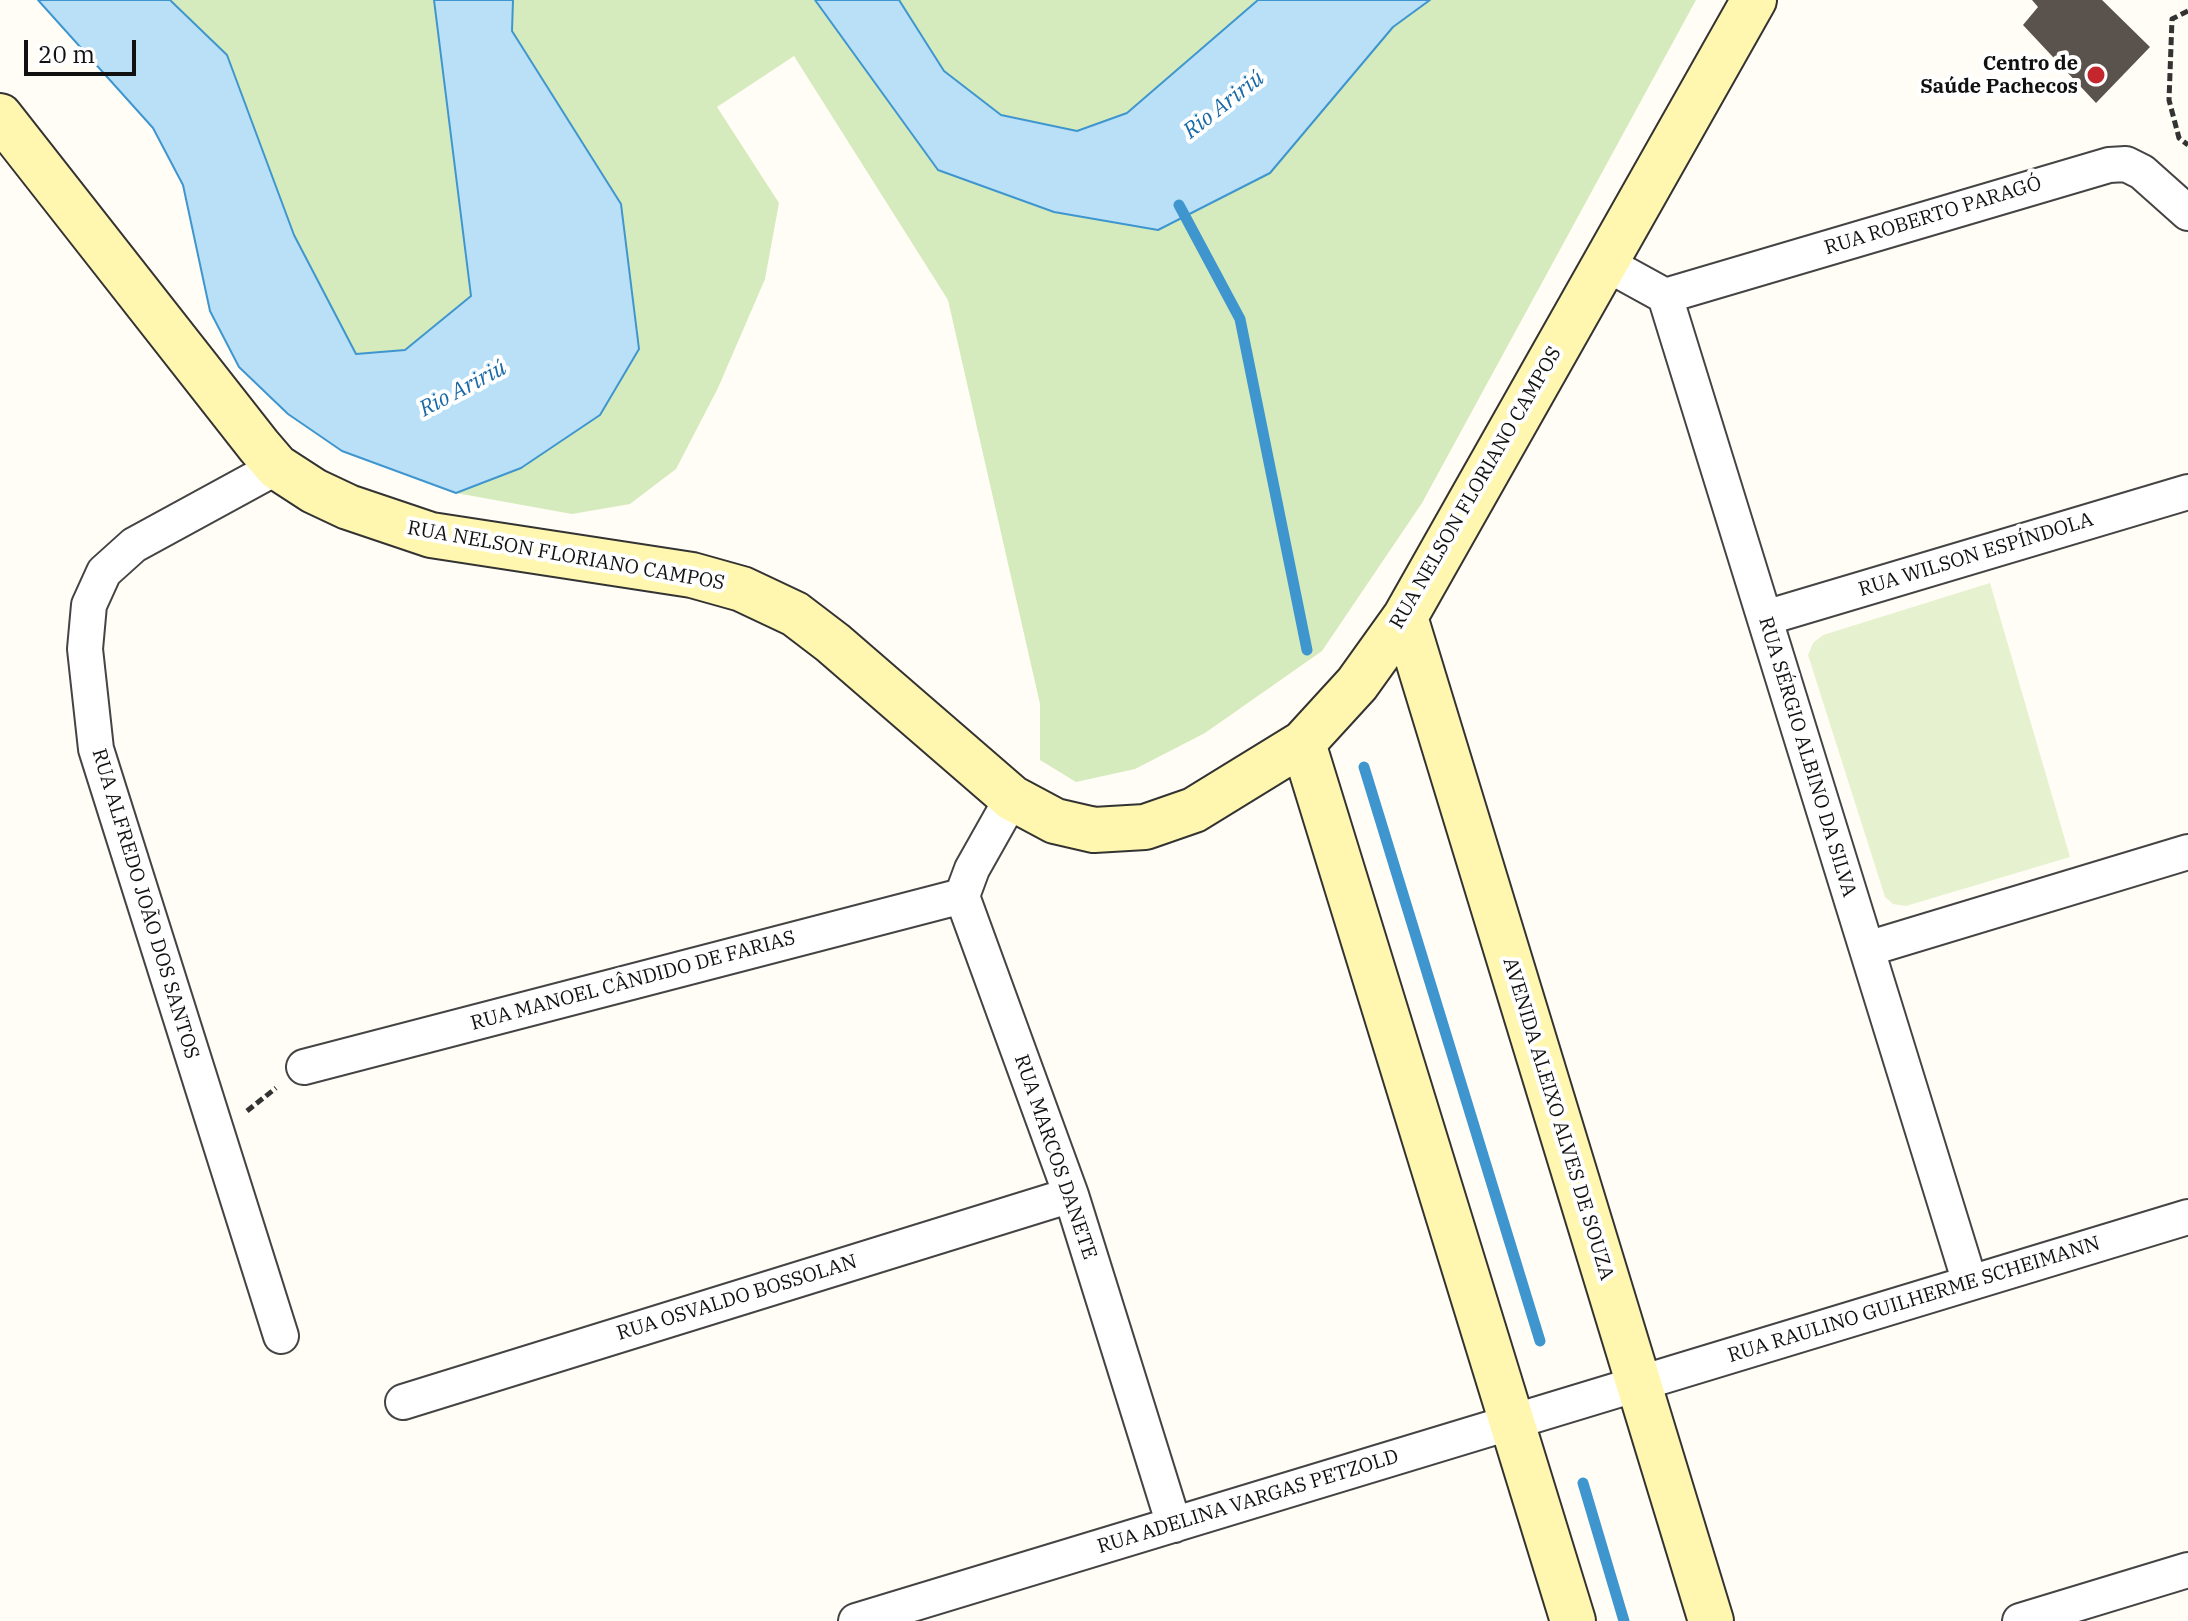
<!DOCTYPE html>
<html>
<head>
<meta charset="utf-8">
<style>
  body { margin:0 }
  #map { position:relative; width:2188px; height:1621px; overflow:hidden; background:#fffdf5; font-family:"IBM Plex Serif",serif }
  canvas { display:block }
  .scale { position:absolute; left:24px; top:40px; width:112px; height:36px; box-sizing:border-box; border:4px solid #111; border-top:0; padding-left:10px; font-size:24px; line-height:28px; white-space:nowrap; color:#111; -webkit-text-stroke:6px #fff; paint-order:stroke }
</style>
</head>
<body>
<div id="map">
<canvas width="2188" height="1621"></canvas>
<div class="scale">20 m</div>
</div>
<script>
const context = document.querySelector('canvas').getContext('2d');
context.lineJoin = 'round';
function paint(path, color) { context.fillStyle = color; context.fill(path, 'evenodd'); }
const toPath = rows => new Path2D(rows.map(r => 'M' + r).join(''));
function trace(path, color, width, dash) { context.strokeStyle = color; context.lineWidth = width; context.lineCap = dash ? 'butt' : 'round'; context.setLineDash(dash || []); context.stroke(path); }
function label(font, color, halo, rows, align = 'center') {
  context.font = font + ' "IBM Plex Serif",serif'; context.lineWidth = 8; context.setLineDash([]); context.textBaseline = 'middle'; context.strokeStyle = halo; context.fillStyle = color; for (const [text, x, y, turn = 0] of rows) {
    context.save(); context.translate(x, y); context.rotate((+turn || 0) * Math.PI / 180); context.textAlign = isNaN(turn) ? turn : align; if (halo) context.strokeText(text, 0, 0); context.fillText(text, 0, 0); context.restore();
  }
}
const green = toPath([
  [170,0,434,0,471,296,405,350,356,354],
  [513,0,815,0,938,170,1054,212,1393,27,1430,0,1696,0,1422,503,1322,651,1205,733,1135,769,1076,782,1040,760,1040,704,948,300,794,56,717,107,779,203,765,279,718,388,676,469,630,504,572,514,456,493,521,468,621,204,512,31],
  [899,0,1258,0,1127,113,1077,131,1001,115,944,71]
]);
const pitch = toPath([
  [1990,583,2070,857,1906,906,1893,904,1885,897,1808,655,1813,643,1823,635]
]);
const water = toPath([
  [38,0,170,0,227,55,294,235,356,354,405,350,471,296,434,0,513,0,512,31,621,204,639,349,600,415,521,468,456,493,342,451,288,414,239,367,210,311,183,185,153,128,38,0],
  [815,0,899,0,944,71,1001,115,1077,131,1127,113,1258,0,1430,0,1393,27,1270,173,1158,230,1054,212,938,170,815,0]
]);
const stream = toPath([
  [1179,205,1240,319,1307,650],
  [1364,767,1540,1341],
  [1583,1483,1624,1621]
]);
const building = toPath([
  [2032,0,2102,0,2150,47,2096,103,2023,25,2038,7]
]);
const path = toPath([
  [2188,11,2172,19,2169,100,2179,138,2188,145],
  [247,1111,276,1088]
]);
const street = toPath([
  [1605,263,1665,296,1970,1283],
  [1665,296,2109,165,2126,164,2142,172,2188,213],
  [277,467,134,545,104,572,89,605,85,649,96,749,281,1336],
  [1765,618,2188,492],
  [1012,798,972,869,962,896,1071,1195,1174,1525],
  [1867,949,2188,852],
  [304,1067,962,896],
  [403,1402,1071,1195],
  [856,1621,2188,1217],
  [2020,1621,2188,1570]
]);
const secondary = toPath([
  [0,116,259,446,277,467,314,491,348,507,431,535,692,575,742,589,795,614,833,643,1012,798,1055,821,1094,830,1145,827,1194,810,1303,743,1357,684,1405,617,1754,0],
  [1405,617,1711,1621],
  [1303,743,1573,1621]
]);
const markers = [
  [2096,75,10,"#c4262e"]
];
const poiNames = [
  ["Centro de",2078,64],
  ["Saúde Pachecos",2078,87]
];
const streetNames = [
  ["RUA ROBERTO PARAGÓ",1933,216,-17],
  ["RUA NELSON FLORIANO CAMPOS",1476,488,-60],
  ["RUA WILSON ESPÍNDOLA",1976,555,-17],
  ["RUA NELSON FLORIANO CAMPOS",566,556,10],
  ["RUA SÉRGIO ALBINO DA SILVA",1807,757,73],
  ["RUA ALFREDO JOÃO DOS SANTOS",145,904,73],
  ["RUA MANOEL CÂNDIDO DE FARIAS",633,981,-15],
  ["AVENIDA ALEIXO ALVES DE SOUZA",1558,1119,73],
  ["RUA MARCOS DANETE",1055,1157,71],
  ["RUA OSVALDO BOSSOLAN",737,1298,-17],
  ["RUA RAULINO GUILHERME SCHEIMANN",1914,1300,-17],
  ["RUA ADELINA VARGAS PETZOLD",1248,1502,-17]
];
const waterNames = [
  ["Rio Aririú",1224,105,-38],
  ["Rio Aririú",463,389,-28]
];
paint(green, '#d5ebbd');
paint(pitch, '#e6f2cf');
paint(water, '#b9e0f7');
trace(water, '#3f96cf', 2);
trace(stream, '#3f96cf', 11);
paint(building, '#5a524d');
trace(street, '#444', 38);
trace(secondary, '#333', 48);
trace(path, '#333', 5, [8, 4]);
trace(street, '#fff', 34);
trace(secondary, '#fff6b0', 44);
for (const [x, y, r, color] of markers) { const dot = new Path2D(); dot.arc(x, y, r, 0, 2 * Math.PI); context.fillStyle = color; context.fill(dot); trace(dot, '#fff', 3); }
label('bold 20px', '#111', '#fff', poiNames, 'right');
label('20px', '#111', '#fff', streetNames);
label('italic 22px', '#1768a6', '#fff', waterNames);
</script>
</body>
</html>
